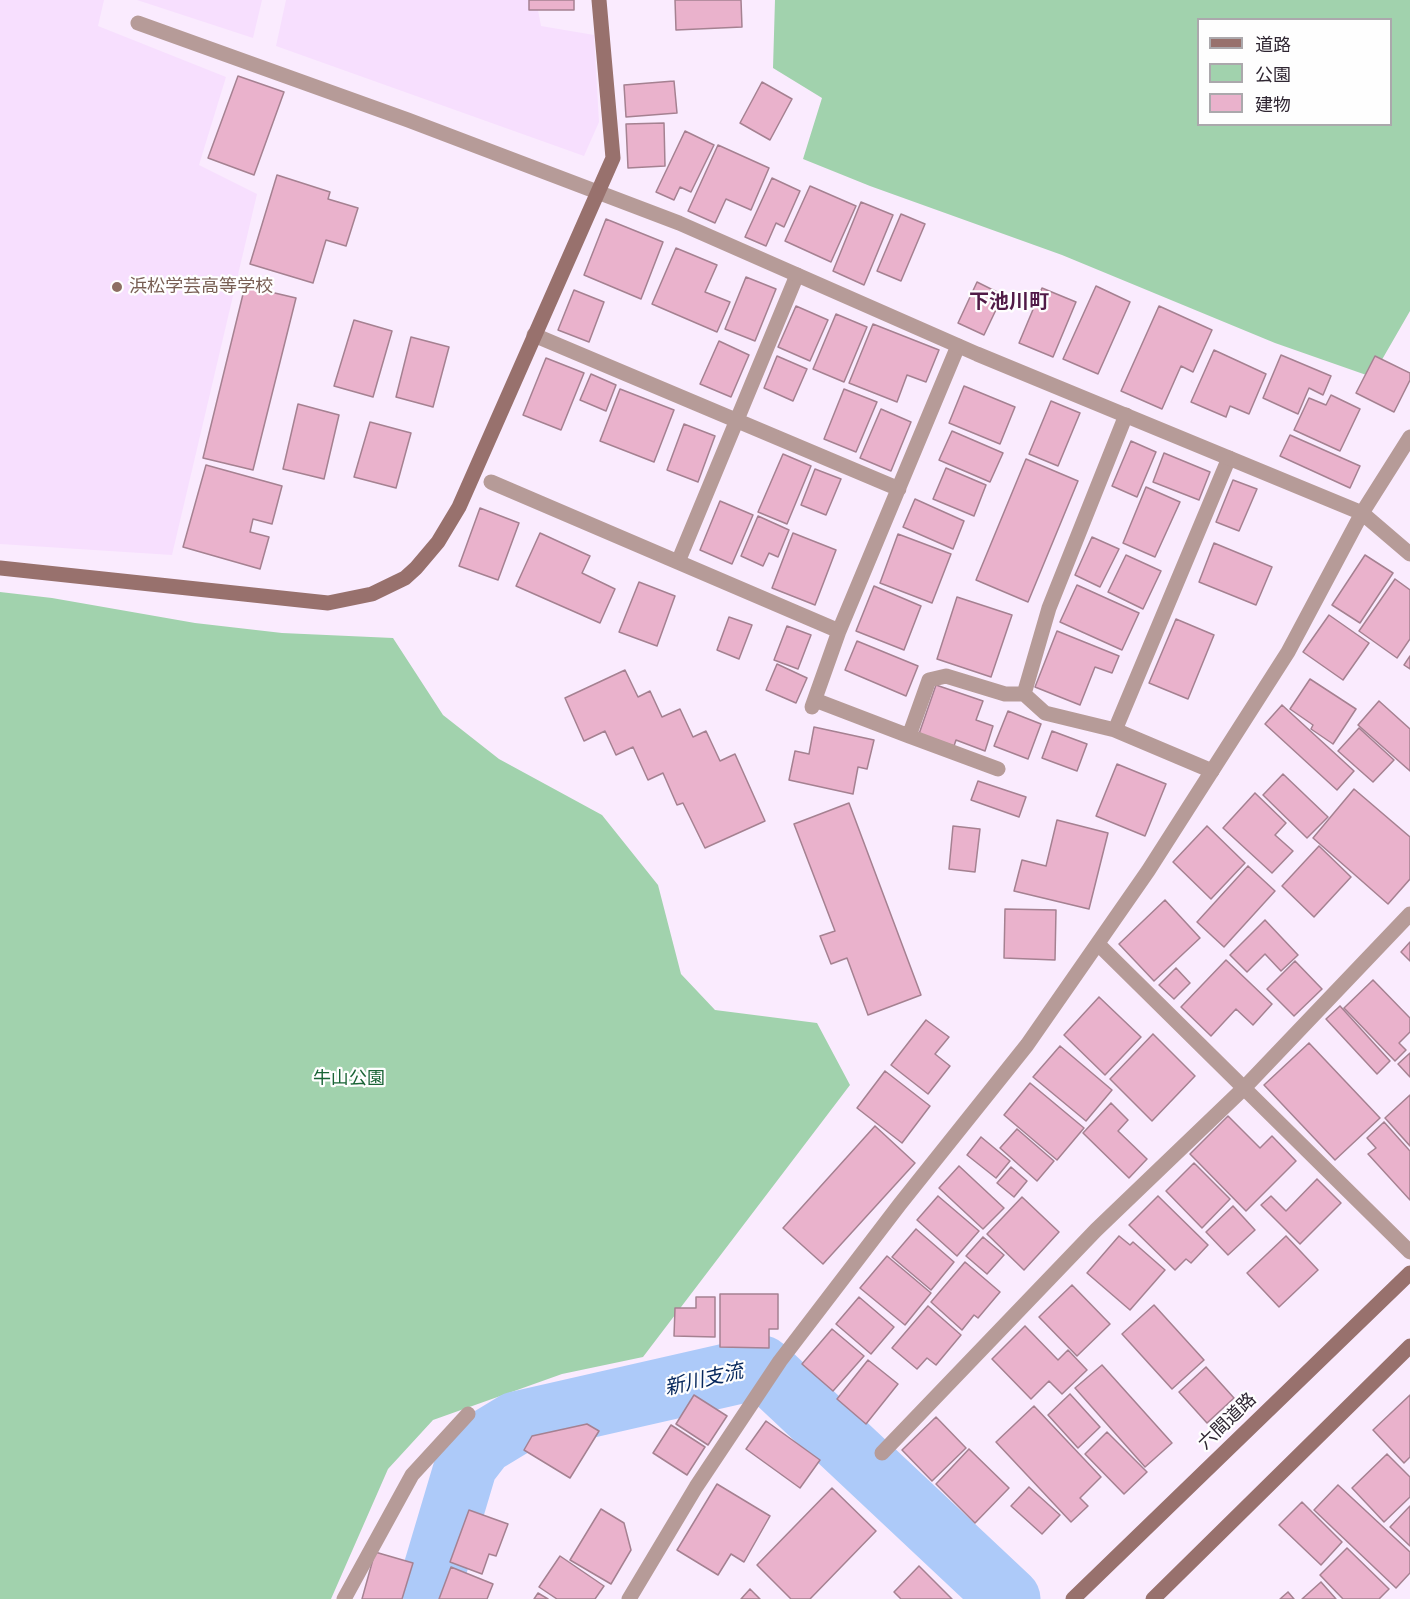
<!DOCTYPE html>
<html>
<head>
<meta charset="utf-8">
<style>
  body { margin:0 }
  #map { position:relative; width:1410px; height:1599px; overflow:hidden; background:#faebfe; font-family:"Sofia Sans Condensed","Noto Sans JP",sans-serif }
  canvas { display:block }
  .legend { position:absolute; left:1197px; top:18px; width:195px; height:108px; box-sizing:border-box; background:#fefefe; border:2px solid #aba8ac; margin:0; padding:8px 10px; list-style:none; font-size:18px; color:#2f2632 }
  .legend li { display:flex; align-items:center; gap:12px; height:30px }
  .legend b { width:30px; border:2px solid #aba8ac }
</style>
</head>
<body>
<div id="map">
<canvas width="1410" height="1599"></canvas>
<ul class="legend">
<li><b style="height:8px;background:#98716d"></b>道路</li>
<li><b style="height:16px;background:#a1d2ad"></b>公園</li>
<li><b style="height:16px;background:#eab2cc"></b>建物</li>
</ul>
</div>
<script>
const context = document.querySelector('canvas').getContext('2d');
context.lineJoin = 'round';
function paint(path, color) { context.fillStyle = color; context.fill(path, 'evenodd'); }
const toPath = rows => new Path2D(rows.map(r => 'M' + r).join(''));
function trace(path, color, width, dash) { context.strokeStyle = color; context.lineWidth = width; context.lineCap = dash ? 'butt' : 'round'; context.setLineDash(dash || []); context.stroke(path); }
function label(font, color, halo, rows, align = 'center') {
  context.font = font + ' "Sofia Sans Condensed","Noto Sans JP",sans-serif'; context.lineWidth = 4.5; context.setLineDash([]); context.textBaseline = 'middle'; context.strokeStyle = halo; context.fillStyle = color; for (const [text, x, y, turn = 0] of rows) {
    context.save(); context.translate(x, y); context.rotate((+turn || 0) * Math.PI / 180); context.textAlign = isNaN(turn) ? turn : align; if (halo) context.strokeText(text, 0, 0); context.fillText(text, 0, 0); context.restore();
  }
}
const built = toPath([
  [0,0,104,0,98,26,226,77,199,165,257,194,172,555,0,544],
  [137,0,262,0,253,38],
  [286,0,536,0,541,26,594,35,599,122,584,156,276,46]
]);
const green = toPath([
  [775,0,1410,0,1410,311,1372,377,1275,343,1062,255,870,186,803,159,822,98,773,68],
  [1198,20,1390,20,1390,124,1198,124],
  [0,592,52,598,195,623,282,633,393,638,443,715,499,759,602,815,658,885,681,974,715,1010,817,1023,850,1085,643,1357,562,1374,433,1420,388,1469,331,1599,0,1599]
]);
const river = toPath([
  [426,1599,466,1465,483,1443,516,1423,762,1367,1009,1599]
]);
const building = toPath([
  [529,0,574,0,574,10,529,10,529,0],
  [675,0,741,0,742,27,676,30,675,0],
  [238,76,284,92,254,175,208,158,238,76],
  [674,81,677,113,626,117,624,85,674,81],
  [762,82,792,99,770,140,740,123,762,82],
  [664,123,665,166,628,168,626,124,664,123],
  [685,131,714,145,691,192,680,187,674,200,656,192,685,131],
  [718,145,769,168,751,210,726,199,715,223,688,211,718,145],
  [277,175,330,192,328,199,358,208,346,246,326,240,313,283,250,264,277,175],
  [772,178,800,191,784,227,776,223,766,246,745,237,772,178],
  [810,186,856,206,831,262,785,241,810,186],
  [861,202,893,215,864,285,833,271,861,202],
  [901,214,925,224,901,281,877,271,901,214],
  [606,219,663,242,641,299,584,275,606,219],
  [676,248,717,265,705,292,730,302,717,332,652,304,676,248],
  [746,277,776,289,755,341,725,329,746,277],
  [977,282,1003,295,984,335,958,323,977,282],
  [245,286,296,298,253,470,203,458,245,286],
  [1096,286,1130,302,1098,374,1063,359,1096,286],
  [1042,288,1076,302,1053,357,1019,343,1042,288],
  [574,290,604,302,589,342,558,330,574,290],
  [796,306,828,320,810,361,778,347,796,306],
  [1159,306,1212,330,1193,372,1181,366,1162,409,1121,391,1159,306],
  [836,314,867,327,844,382,813,369,836,314],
  [354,320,392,331,373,397,334,386,354,320],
  [873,324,939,350,926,382,907,375,897,402,849,383,873,324],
  [411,337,449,347,433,407,396,397,411,337],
  [719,341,749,355,731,397,700,384,719,341],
  [1214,350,1266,374,1249,414,1230,406,1226,417,1191,402,1214,350],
  [1281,355,1331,376,1323,395,1309,388,1298,414,1263,398,1281,355],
  [777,356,807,369,793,401,764,388,777,356],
  [1375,356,1410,373,1410,380,1394,412,1356,393,1375,356],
  [546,358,584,373,561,430,523,415,546,358],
  [591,374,616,385,606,411,580,400,591,374],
  [964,386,1015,407,1000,444,949,423,964,386],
  [620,389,674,410,654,462,600,441,620,389],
  [844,389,877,402,856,452,824,439,844,389],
  [1331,395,1360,409,1340,451,1294,430,1309,398,1326,405,1331,395],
  [1051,401,1080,413,1058,466,1029,454,1051,401],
  [298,404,339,415,324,479,283,469,298,404],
  [881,409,911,422,891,471,860,458,881,409],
  [370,422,411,433,396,488,354,477,370,422],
  [684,424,715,436,698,482,667,470,684,424],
  [952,431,1003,453,990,482,939,460,952,431],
  [1290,435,1360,466,1350,488,1280,456,1290,435],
  [1131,441,1156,452,1137,497,1112,486,1131,441],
  [1164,453,1210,472,1199,500,1153,482,1164,453],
  [783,454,811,466,787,524,758,512,783,454],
  [1026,459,1078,481,1028,602,976,580,1026,459],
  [206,465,282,486,272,524,253,519,250,532,269,537,260,569,183,547,206,465],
  [946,468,986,485,974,516,933,499,946,468],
  [815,469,841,479,826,515,801,505,815,469],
  [1233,480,1257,489,1239,531,1216,522,1233,480],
  [1146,487,1180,502,1155,557,1123,543,1146,487],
  [915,499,964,521,953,549,903,527,915,499],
  [720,501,753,515,732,564,700,550,720,501],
  [480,508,519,523,498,580,459,566,480,508],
  [758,516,789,530,778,557,769,553,763,566,741,556,758,516],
  [540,533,590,556,582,573,615,589,600,623,516,586,540,533],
  [793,533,836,550,815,605,772,588,793,533],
  [898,534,951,554,932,603,880,583,898,534],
  [1092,537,1119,549,1100,587,1075,575,1092,537],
  [1214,543,1272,567,1256,605,1199,582,1214,543],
  [1126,555,1161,571,1143,609,1108,592,1126,555],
  [1365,555,1393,573,1360,623,1332,605,1365,555],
  [1395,579,1410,590,1410,639,1397,658,1359,631,1395,579],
  [639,582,675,596,657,646,619,632,639,582],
  [1077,585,1139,613,1122,650,1060,622,1077,585],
  [874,586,921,606,904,650,856,631,874,586],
  [957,597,1012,615,991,677,937,659,957,597],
  [1329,615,1369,643,1343,680,1303,652,1329,615],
  [729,617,752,625,739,659,717,650,729,617],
  [1176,619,1214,635,1188,699,1149,683,1176,619],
  [787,626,811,635,798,669,774,660,787,626],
  [1057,631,1119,656,1112,673,1095,667,1080,705,1035,687,1057,631],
  [857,641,918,666,906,696,845,670,857,641],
  [1410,656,1410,669,1404,665,1410,656],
  [777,664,807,678,796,703,766,690,777,664],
  [625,670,638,697,650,691,662,717,680,709,693,737,706,731,720,761,735,754,765,821,705,848,683,803,677,805,663,773,648,780,633,747,616,755,605,731,584,741,565,698,625,670],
  [1310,679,1356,709,1333,744,1311,729,1313,725,1290,709,1310,679],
  [936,685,983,701,976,720,993,726,985,751,956,740,954,746,919,734,936,685],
  [1379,701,1410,729,1410,771,1358,725,1379,701],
  [1282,705,1354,771,1337,790,1265,724,1282,705],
  [1008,711,1041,724,1028,759,994,746,1008,711],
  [814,727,874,740,867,769,858,767,853,794,789,780,795,751,809,754,814,727],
  [1359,728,1394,760,1373,782,1338,751,1359,728],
  [1052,731,1087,744,1077,771,1042,758,1052,731],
  [1117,764,1166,784,1145,836,1096,816,1117,764],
  [1283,774,1328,817,1307,838,1263,795,1283,774],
  [978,781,1026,797,1019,817,971,800,978,781],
  [1354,789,1410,837,1410,879,1388,904,1313,838,1354,789],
  [1255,793,1286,823,1275,835,1293,851,1272,873,1223,828,1255,793],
  [849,803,921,995,868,1015,847,958,831,964,820,936,835,931,794,824,849,803],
  [1057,820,1108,833,1089,909,1014,891,1022,860,1046,866,1057,820],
  [953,826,980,829,975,872,949,869,953,826],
  [1207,826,1245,863,1211,899,1173,862,1207,826],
  [1319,846,1351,877,1314,917,1282,886,1319,846],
  [1248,866,1275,891,1224,947,1197,922,1248,866],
  [1165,900,1200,938,1154,981,1119,944,1165,900],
  [1005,909,1056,910,1055,960,1004,958,1005,909],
  [1265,920,1298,955,1281,971,1265,954,1247,972,1230,955,1265,920],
  [1410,942,1410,961,1401,952,1410,942],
  [1226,960,1272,1004,1253,1025,1236,1009,1211,1036,1181,1007,1226,960],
  [1295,961,1322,989,1294,1016,1267,989,1295,961],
  [1176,968,1190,983,1174,999,1159,985,1176,968],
  [1373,980,1410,1018,1410,1032,1399,1043,1406,1050,1395,1061,1344,1008,1373,980],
  [1099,997,1141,1037,1105,1075,1064,1035,1099,997],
  [1340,1006,1390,1061,1377,1074,1326,1019,1340,1006],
  [926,1020,949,1037,935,1054,950,1066,928,1094,891,1065,926,1020],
  [1153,1034,1195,1076,1152,1121,1110,1079,1153,1034],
  [1309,1043,1380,1118,1335,1160,1264,1085,1309,1043],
  [1060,1046,1112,1090,1086,1121,1033,1077,1060,1046],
  [1410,1053,1410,1077,1398,1064,1410,1053],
  [885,1071,930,1106,902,1143,857,1108,885,1071],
  [1030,1083,1084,1128,1057,1160,1004,1115,1030,1083],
  [1410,1095,1410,1146,1385,1118,1410,1095],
  [1111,1103,1128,1120,1118,1131,1147,1159,1129,1178,1083,1133,1111,1103],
  [1228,1116,1260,1148,1272,1136,1296,1161,1246,1211,1190,1154,1228,1116],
  [1384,1122,1410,1151,1410,1200,1368,1154,1376,1148,1367,1138,1384,1122],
  [875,1126,915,1163,823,1264,783,1228,875,1126],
  [1017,1129,1054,1161,1037,1181,1000,1148,1017,1129],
  [981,1137,1010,1161,996,1178,967,1155,981,1137],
  [1194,1163,1230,1199,1202,1228,1166,1191,1194,1163],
  [959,1166,1004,1208,983,1229,939,1188,959,1166],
  [1011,1167,1027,1181,1014,1197,997,1183,1011,1167],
  [1317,1179,1341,1203,1300,1244,1261,1205,1271,1196,1286,1211,1317,1179],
  [938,1196,979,1231,957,1256,917,1220,938,1196],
  [1158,1196,1208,1245,1191,1263,1186,1259,1175,1270,1129,1225,1158,1196],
  [1022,1197,1059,1232,1024,1270,987,1234,1022,1197],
  [1233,1206,1255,1230,1228,1255,1206,1232,1233,1206],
  [916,1229,954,1262,931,1290,892,1257,916,1229],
  [1119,1236,1130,1245,1133,1242,1165,1270,1130,1310,1087,1273,1119,1236],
  [1286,1236,1318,1270,1279,1307,1247,1273,1286,1236],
  [983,1237,1004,1255,987,1274,966,1256,983,1237],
  [887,1256,931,1293,905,1325,860,1288,887,1256],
  [965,1262,1000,1292,978,1318,974,1315,962,1330,931,1302,965,1262],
  [1072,1285,1110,1324,1077,1356,1039,1317,1072,1285],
  [720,1294,778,1294,778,1329,769,1329,769,1348,720,1347,720,1294],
  [696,1297,715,1297,715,1337,674,1336,675,1308,696,1308,696,1297],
  [859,1297,894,1327,871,1354,836,1324,859,1297],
  [1154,1305,1204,1360,1172,1389,1122,1334,1154,1305],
  [928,1306,961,1335,936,1365,927,1358,917,1369,892,1348,928,1306],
  [1025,1326,1058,1360,1068,1350,1087,1370,1062,1394,1049,1381,1031,1399,992,1359,1025,1326],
  [832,1329,864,1356,833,1391,802,1364,832,1329],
  [868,1360,898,1384,866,1424,837,1399,868,1360],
  [1102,1365,1172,1443,1145,1467,1075,1388,1102,1365],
  [1206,1367,1234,1398,1207,1423,1179,1392,1206,1367],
  [1070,1394,1100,1427,1078,1448,1048,1415,1070,1394],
  [694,1395,727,1416,708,1445,676,1424,694,1395],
  [1410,1395,1410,1457,1404,1463,1373,1430,1410,1395],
  [1034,1406,1101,1477,1080,1498,1088,1506,1071,1522,996,1442,1034,1406],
  [936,1417,966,1448,932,1481,902,1450,936,1417],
  [766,1421,820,1460,800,1488,746,1449,766,1421],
  [587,1424,599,1431,570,1478,524,1450,532,1436,587,1424],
  [671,1425,705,1447,687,1475,653,1453,671,1425],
  [1107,1432,1147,1472,1124,1494,1085,1454,1107,1432],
  [969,1449,1009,1488,975,1523,936,1484,969,1449],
  [1387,1454,1410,1477,1410,1497,1384,1522,1352,1488,1387,1454],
  [717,1484,770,1516,744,1562,731,1554,718,1575,677,1550,717,1484],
  [1338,1485,1410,1552,1410,1573,1396,1588,1314,1510,1338,1485],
  [1029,1487,1060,1515,1042,1534,1011,1506,1029,1487],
  [832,1488,876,1531,810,1599,791,1599,757,1565,832,1488],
  [1302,1502,1342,1542,1321,1565,1279,1525,1302,1502],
  [1410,1506,1410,1546,1390,1527,1410,1506],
  [601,1509,624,1523,631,1550,611,1584,570,1560,601,1509],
  [469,1510,508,1524,496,1556,489,1554,482,1574,450,1562,469,1510],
  [1347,1548,1389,1589,1379,1599,1343,1599,1320,1575,1347,1548],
  [375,1552,413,1563,402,1599,362,1599,375,1552],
  [560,1556,604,1586,595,1599,557,1599,539,1587,560,1556],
  [919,1566,952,1599,901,1599,894,1592,919,1566],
  [451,1567,493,1584,487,1599,439,1599,451,1567],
  [1321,1582,1336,1599,1302,1599,1321,1582],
  [750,1589,760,1599,741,1599,750,1589],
  [1288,1592,1294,1599,1280,1599,1288,1592],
  [538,1593,548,1599,534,1599,538,1593]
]);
const lane = toPath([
  [534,335,899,489],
  [491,482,839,631,958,346],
  [678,562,797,275],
  [815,700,909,736,929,680,946,676,1005,694,1024,694],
  [812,707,839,631],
  [1115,730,1045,713,1024,694,1049,608,1126,415],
  [909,736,998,769],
  [1212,771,1115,730,1229,458]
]);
const street = toPath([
  [138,23,408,120,679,223,977,354,1362,513,1410,554],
  [1098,944,1410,1252],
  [882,1453,1096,1230,1243,1089,1410,914],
  [344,1599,412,1475,468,1414],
  [629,1599,696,1487,780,1361,900,1204,1027,1045,1148,871,1288,652,1362,513,1410,437]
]);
const secondary = toPath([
  [0,568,328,603,372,594,405,578,416,568,438,542,459,507,613,158,599,0],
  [1073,1599,1410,1273],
  [1153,1599,1410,1346]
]);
const markers = [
  [117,287,6,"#8d6e63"]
];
const educationNames = [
  ["浜松学芸高等学校",129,287]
];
const parkNames = [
  ["牛山公園",349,1079]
];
const streetNames = [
  ["六間道路",1228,1422,-44]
];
const neighbourhoodNames = [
  ["下池川町",1009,303]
];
const waterNames = [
  ["新川支流",704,1381,-13]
];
paint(built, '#f7dffe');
paint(green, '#a1d2ad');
trace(river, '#adcaf9', 63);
paint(building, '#eab2cc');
trace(building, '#a58191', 1.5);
trace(lane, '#b69b98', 15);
trace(street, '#b69b98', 15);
trace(secondary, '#98716d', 15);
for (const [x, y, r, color] of markers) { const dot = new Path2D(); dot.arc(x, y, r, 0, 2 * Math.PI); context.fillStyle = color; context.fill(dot); trace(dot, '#fefefe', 2); }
label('18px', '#785e54', '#fefefe', educationNames, 'left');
label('18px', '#1a6436', '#fefefe', parkNames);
label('18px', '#2f2632', '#fefefe', streetNames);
label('bold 20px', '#511b47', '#fefefe', neighbourhoodNames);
label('italic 20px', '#06275c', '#fefefe', waterNames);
</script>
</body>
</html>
